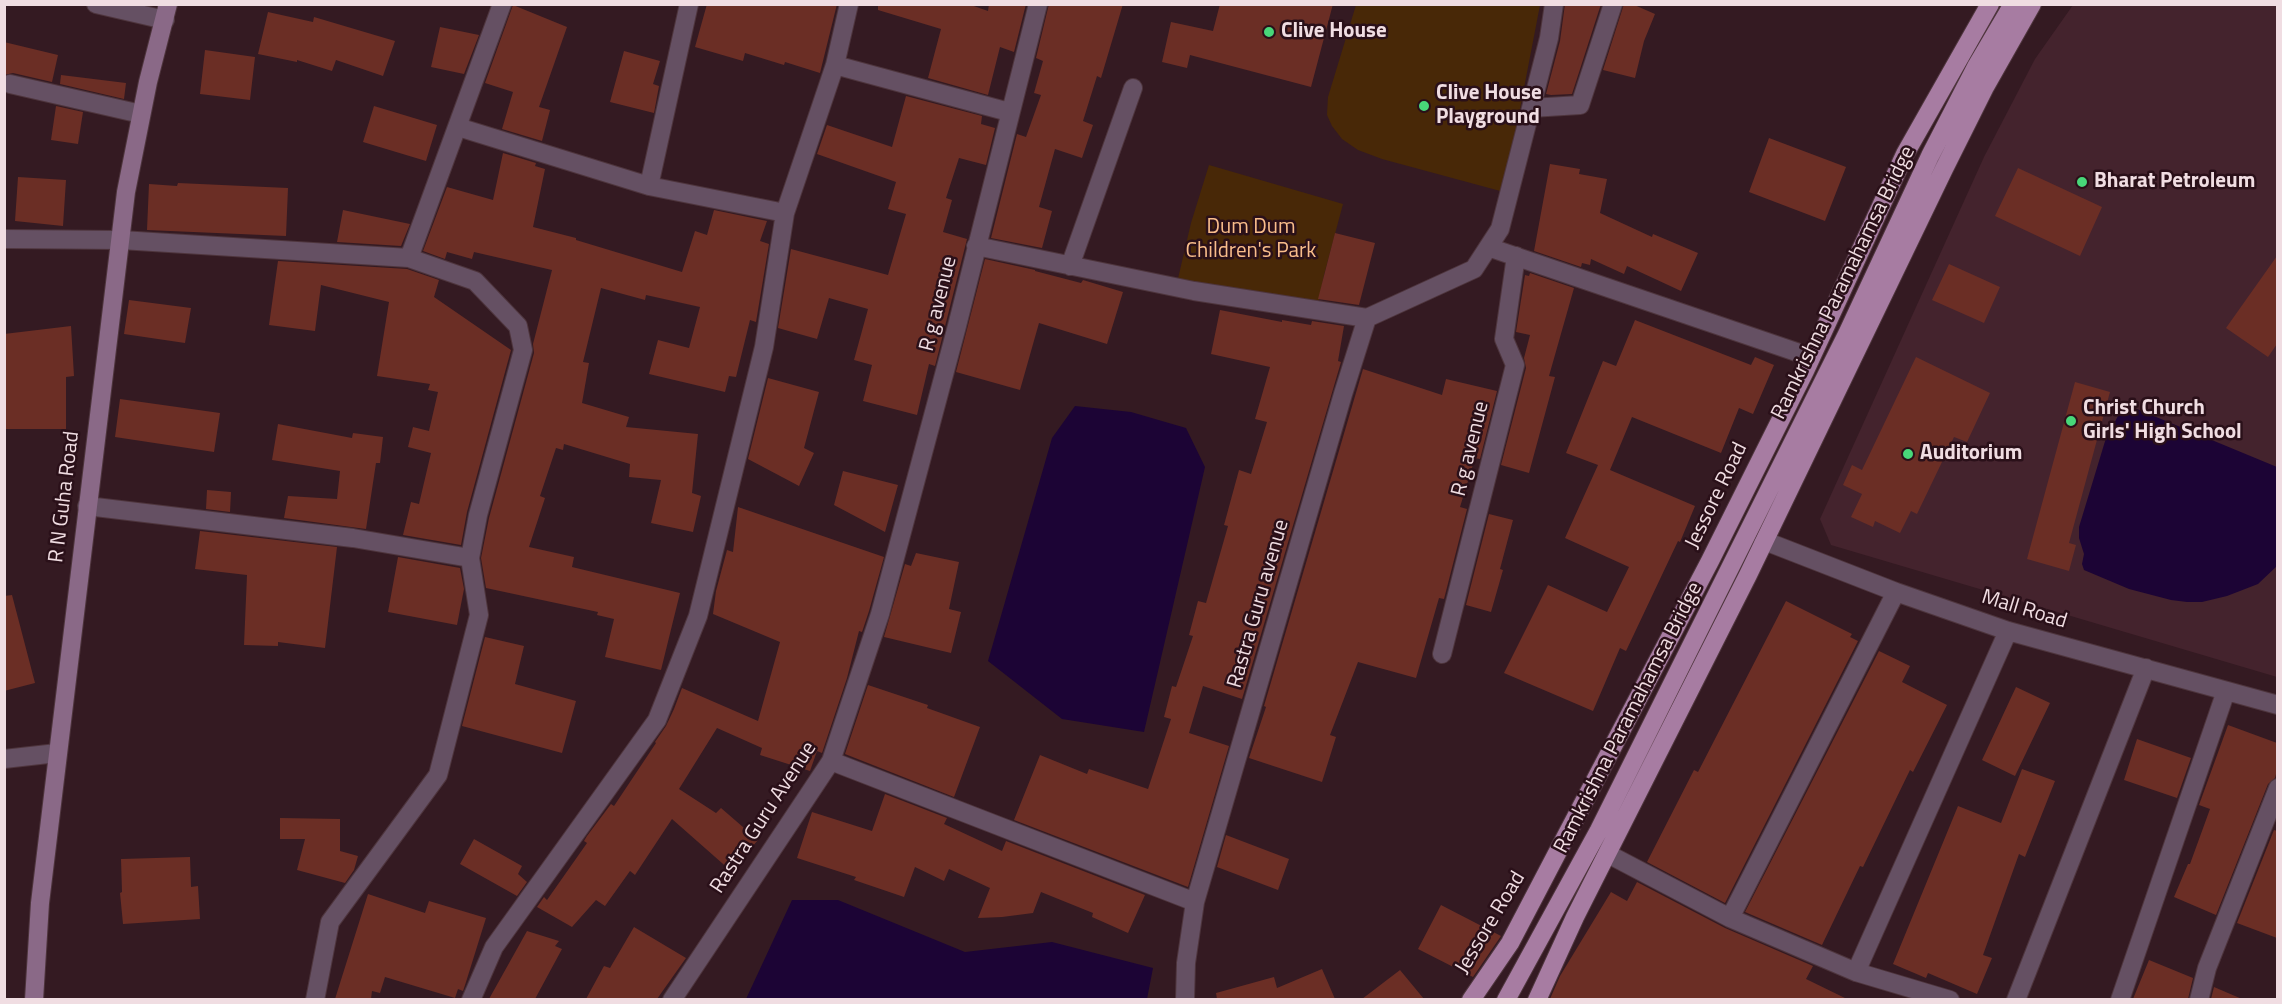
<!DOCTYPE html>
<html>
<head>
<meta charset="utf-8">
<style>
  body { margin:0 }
  #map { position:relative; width:2282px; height:1004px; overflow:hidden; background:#341a22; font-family:"Titillium Web",sans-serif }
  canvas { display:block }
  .frame { position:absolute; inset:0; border:6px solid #f0dde2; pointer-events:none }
</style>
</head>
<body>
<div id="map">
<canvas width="2282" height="1004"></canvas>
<div class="frame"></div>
</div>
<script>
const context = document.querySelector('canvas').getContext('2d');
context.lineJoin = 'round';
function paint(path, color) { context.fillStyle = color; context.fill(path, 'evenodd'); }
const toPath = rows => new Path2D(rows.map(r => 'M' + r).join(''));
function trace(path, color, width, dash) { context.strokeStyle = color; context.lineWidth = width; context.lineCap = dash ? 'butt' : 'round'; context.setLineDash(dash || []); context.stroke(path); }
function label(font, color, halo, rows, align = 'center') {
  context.font = font + ' "Titillium Web",sans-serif'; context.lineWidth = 5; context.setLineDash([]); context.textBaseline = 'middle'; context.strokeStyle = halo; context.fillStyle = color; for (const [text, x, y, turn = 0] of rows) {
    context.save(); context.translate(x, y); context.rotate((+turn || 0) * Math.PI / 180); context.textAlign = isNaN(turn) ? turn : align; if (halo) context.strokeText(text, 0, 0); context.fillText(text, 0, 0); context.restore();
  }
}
const built = toPath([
  [2073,5,2277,5,2277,677,1831,545,1820,519,1984,157,2035,59]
]);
const green = toPath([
  [1356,5,1540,5,1504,192,1382,159,1358,150,1342,139,1332,126,1327,115,1328,97],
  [1209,165,1343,204,1324,275,1317,310,1176,287,1191,223]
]);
const water = toPath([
  [1075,406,1131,412,1186,428,1205,467,1144,732,1062,719,988,661,1052,438],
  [2132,407,2277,467,2277,566,2258,584,2227,596,2202,602,2187,602,2171,600,2129,589,2084,570,2082,564,2084,554,2079,538,2079,527,2106,438,2118,416],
  [792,900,838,900,965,952,1052,942,1153,968,1147,999,746,999]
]);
const building = toPath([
  [707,4,837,4,820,73,785,62,784,65,745,53,743,61,695,47],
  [878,4,968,4,988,11,989,4,1026,4,1014,52,1000,47,988,95,928,78,941,29,878,10],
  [1049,4,1123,4,1101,78,1097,76,1083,121,1093,125,1082,158,1055,149,1039,207,1052,211,1042,248,991,238,1017,134,1026,137,1041,95,1034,93,1043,61,1036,58],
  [1220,4,1333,4,1311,87,1190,55,1187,68,1162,62,1171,22,1213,31],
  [1565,4,1601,4,1572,94,1551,95,1546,94,1560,41],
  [1624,4,1632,4,1655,14,1644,41,1635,78,1603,70],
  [513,5,567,27,539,107,550,110,542,141,502,129,513,92,485,83],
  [268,12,313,22,314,17,395,41,383,76,336,60,332,71,297,60,297,62,258,54],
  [440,27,479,35,464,74,431,67],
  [4,42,58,55,52,82,13,73,4,75],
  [205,50,255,57,250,100,200,94],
  [624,51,660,61,653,84,659,86,654,113,610,102],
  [61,75,126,83,124,99,60,84],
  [906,96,982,116,981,124,995,128,986,165,959,158,946,198,952,200,943,232,967,239,935,366,929,364,917,415,863,401,872,365,854,360,868,309,829,298,817,339,778,328,791,249,888,275,906,214,888,209,896,182,817,154,827,125,892,147],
  [56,106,83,112,78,144,51,140],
  [374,106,437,125,426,161,363,142],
  [1769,138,1846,167,1825,221,1749,192],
  [503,153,536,163,535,166,545,169,533,227,576,238,576,240,682,272,695,231,707,235,714,210,767,221,760,241,769,244,756,322,750,320,736,377,729,376,725,392,649,374,658,340,689,348,700,307,646,295,645,300,601,288,583,362,589,363,582,403,629,417,626,427,698,434,692,493,701,496,693,532,651,523,661,480,629,477,630,464,564,444,563,450,556,448,540,496,545,498,529,547,574,557,572,567,680,593,661,670,605,657,614,619,597,615,598,612,486,588,481,558,489,518,534,353,533,344,552,270,474,252,472,259,447,252,445,259,423,251,447,187,493,200],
  [1550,164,1580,169,1579,174,1607,179,1600,213,1652,237,1653,234,1698,253,1681,291,1627,266,1624,274,1591,259,1590,265,1582,263,1581,267,1534,251],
  [2018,168,2102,207,2080,256,1995,216],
  [18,177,66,180,63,226,15,221],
  [178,183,288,188,286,236,147,230,149,184,177,186],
  [343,210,410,224,401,246,337,242],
  [1335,233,1375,243,1359,305,1318,299],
  [2277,256,2277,344,2268,357,2226,328],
  [985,259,1035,270,1035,271,1081,283,1083,280,1123,292,1107,344,1039,323,1020,390,956,372],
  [278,261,407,269,439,280,434,297,511,350,467,512,461,545,403,535,411,502,419,504,431,453,408,447,413,427,429,431,438,392,428,390,430,384,377,376,389,302,321,285,315,331,269,325],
  [1949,264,2000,287,1984,323,1932,300],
  [1530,273,1574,288,1549,376,1555,377,1529,473,1501,465,1526,368,1524,358,1530,335,1516,332,1525,275,1529,276],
  [129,300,191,308,185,343,124,334],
  [1220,310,1282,322,1282,320,1311,325,1312,321,1344,326,1338,361,1341,362,1242,699,1203,686,1189,733,1229,746,1188,887,1014,820,1040,755,1087,774,1089,769,1148,789,1171,719,1164,717,1172,686,1176,687,1193,636,1189,635,1198,601,1206,603,1228,526,1224,525,1239,470,1251,474,1267,422,1255,419,1270,367,1211,354],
  [1635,320,1751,365,1755,357,1774,365,1753,414,1739,408,1721,453,1632,417,1610,470,1695,506,1680,542,1678,541,1626,651,1620,648,1593,711,1504,673,1548,585,1607,612,1629,567,1565,538,1598,465,1566,453,1603,361,1616,366],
  [71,326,74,376,66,377,66,429,4,429,4,334],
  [1916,357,1990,393,1967,442,1954,437,1917,514,1911,511,1900,533,1875,521,1873,527,1851,517,1862,494,1843,485,1852,465,1862,470],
  [1363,369,1442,395,1446,379,1497,391,1480,459,1475,458,1460,507,1467,509,1444,599,1439,598,1416,678,1358,662,1330,735,1336,737,1322,782,1249,758,1266,707,1264,706],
  [768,378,819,392,804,448,814,453,799,486,748,459],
  [2075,382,2110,392,2069,543,2076,545,2069,571,2027,559],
  [120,399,220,413,214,452,115,437],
  [278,424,352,438,353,433,383,437,380,463,376,463,366,529,284,518,288,496,337,499,340,471,272,460],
  [843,471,898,485,885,532,834,505],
  [207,490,231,492,230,512,206,509],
  [738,507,884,557,869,611,862,632,859,631,847,678,822,753,817,751,810,771,760,755,762,748,717,728,679,789,716,813,721,808,758,840,731,871,672,819,635,875,630,871,605,906,596,900,572,927,537,907,544,897,547,900,587,843,584,841,587,836,611,804,614,806,656,743,655,742,666,726,674,709,682,688,758,721,780,642,713,614,716,591,727,550,733,552],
  [1489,514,1513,520,1500,569,1503,570,1491,612,1466,605],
  [200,531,337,547,325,648,278,642,278,646,244,645,247,575,195,569],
  [916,553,959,562,949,609,961,612,951,653,884,637,905,564,911,566],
  [398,557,460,568,464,589,457,625,388,612],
  [12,595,35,683,4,691,4,596],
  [1786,601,1852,634,1850,637,1858,641,1725,903,1647,862,1694,770,1698,772],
  [485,637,524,646,515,684,576,701,562,753,462,726],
  [1879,651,1910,666,1902,682,1947,705,1913,772,1910,770,1863,867,1860,866,1822,945,1745,912],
  [868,685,928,705,927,708,980,727,954,797,845,754],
  [2016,687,2050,703,2015,776,1982,760],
  [2228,725,2277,743,2277,770,2275,778,2268,784,2216,915,2174,897,2188,864,2190,864,2210,809,2199,805],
  [2137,739,2191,758,2177,798,2124,780],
  [2022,769,2055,781,2025,857,2019,854,1983,955,1992,958,1977,994,1928,973,1926,978,1893,964,1958,806,2001,823],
  [885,794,947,818,944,824,1002,851,1006,841,1145,895,1128,933,1092,917,1093,913,1041,892,1033,913,1002,917,978,918,990,888,949,869,944,881,915,867,904,897,854,880,856,877,797,858,812,812,872,831],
  [280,818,340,819,340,851,358,856,354,870,345,883,297,870,305,839,280,839],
  [2274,830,2277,831,2277,938,2237,923],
  [1226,835,1289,859,1278,890,1217,867],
  [474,839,522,866,518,874,527,882,517,896,460,864],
  [190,857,191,887,198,886,200,919,123,924,120,893,122,892,121,859],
  [1637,882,1725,928,1813,966,1806,979,1847,999,1550,999,1560,976,1611,892,1627,901],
  [368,894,425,913,429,901,486,918,466,982,463,991,458,989,455,998,385,977,380,993,372,991,371,999,335,999],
  [1441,905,1501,936,1473,977,1418,949],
  [634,927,686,958,657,999,586,999,604,966,610,968],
  [527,931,559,941,555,946,562,949,535,999,489,999],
  [2149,960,2193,978,2188,999,2133,999],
  [1322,969,1335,999,1217,999,1216,993,1274,977,1277,988],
  [1400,970,1424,999,1362,999],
  [2214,987,2242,999,2211,999]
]);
const street = toPath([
  [96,4,165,20],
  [835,65,1009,112],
  [10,84,141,114],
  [1531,108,1580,105,1613,4],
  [458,127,649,186,785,213],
  [649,186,689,4],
  [4,239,121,240,409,258,475,281,518,326,523,350,478,515,470,558,479,615,438,775,330,922,315,1000],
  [976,246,1194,291,1367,318,1474,269,1500,229,1549,38,1554,4],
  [1488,247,1811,357],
  [409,258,502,4],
  [1070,266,1133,88],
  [87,506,353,538,470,558],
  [1763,544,1770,543,1896,592,2008,631,2278,705],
  [1442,654,1515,365,1504,339,1516,256],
  [4,759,57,753],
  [831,761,1195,902],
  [1608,854,1730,918,1856,972,1950,1000],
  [1730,918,1896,592],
  [1856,972,2008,631],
  [471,1000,494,947,657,720,698,616,764,347,785,213,835,65,849,4],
  [672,1000,831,761,880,614,957,326,1038,4],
  [1185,1000,1186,963,1195,902,1343,394,1367,318],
  [2016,1000,2146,668],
  [2120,1000,2226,691],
  [2199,1000,2207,968,2278,788]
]);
const secondary = toPath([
  [34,1000,40,903,126,192,148,82,168,4]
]);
const primary = toPath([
  [1471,1000,1510,943,1710,561,1805,371,1905,154,1990,4],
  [1506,1000,1599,830,1847,334,1930,156,1977,65,2013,4],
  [1537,1000,1575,917,1748,575,1944,169,1985,87,2032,4]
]);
const markers = [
  [1269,32,6,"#48d779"],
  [1424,106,6,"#48d779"],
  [2082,182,6,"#48d779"],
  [2071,421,6,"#48d779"],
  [1908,454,6,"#48d779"]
];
const poiNames = [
  ["Clive House",1281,32],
  ["Clive House",1436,94],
  ["Playground",1436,118],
  ["Bharat Petroleum",2094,182],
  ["Christ Church",2083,409],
  ["Girls' High School",2083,433],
  ["Auditorium",1920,454]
];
const parkNames = [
  ["Dum Dum",1251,228],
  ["Children's Park",1251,252]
];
const streetNames = [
  ["Ramkrishna Paramahamsa Bridge",1844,283,-64],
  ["R g avenue",939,304,-76],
  ["R g avenue",1471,449,-76],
  ["Jessore Road",1717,496,-64],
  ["R N Guha Road",65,497,-83],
  ["Rastra Guru avenue",1259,604,-74],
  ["Mall Road",2024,610,17],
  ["Ramkrishna Paramahamsa Bridge",1629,718,-63],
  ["Rastra Guru Avenue",764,818,-57],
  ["Jessore Road",1491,923,-59]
];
paint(built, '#44232d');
paint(green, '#482807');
paint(water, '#1c0435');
paint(building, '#6b2e25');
trace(street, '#4e353d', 20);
trace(secondary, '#4e353d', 20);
trace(primary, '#4e353d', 20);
trace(street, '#655063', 18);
trace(secondary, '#8a6987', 18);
trace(primary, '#a77ca2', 18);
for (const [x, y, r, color] of markers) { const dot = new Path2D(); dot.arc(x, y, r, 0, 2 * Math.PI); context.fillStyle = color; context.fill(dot); trace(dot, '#2a1019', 2); }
label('bold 21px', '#f0dde2', '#2a1019', poiNames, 'left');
label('21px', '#f9bd8b', '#2a1019', parkNames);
label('21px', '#f0dde2', '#2a1019', streetNames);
</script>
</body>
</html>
